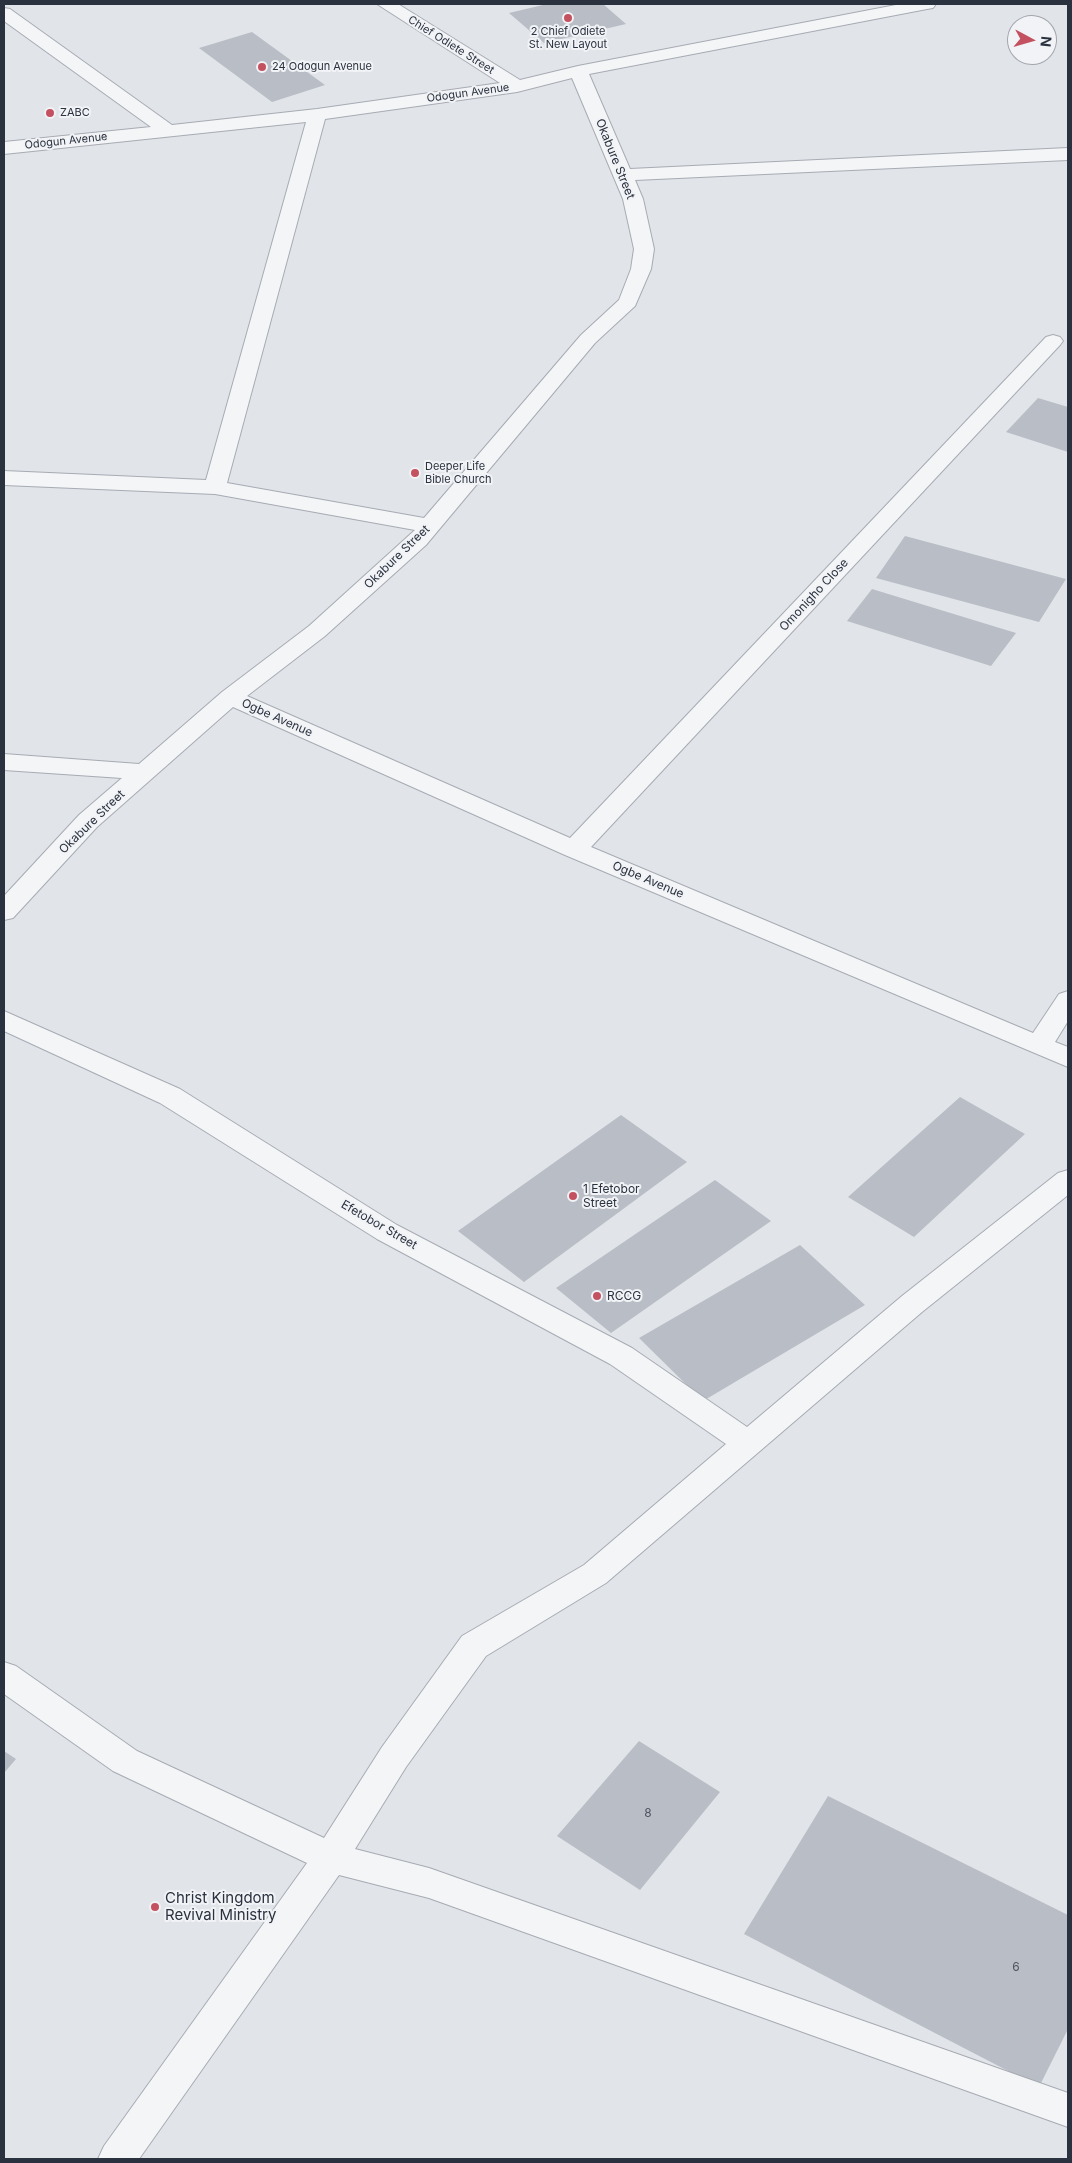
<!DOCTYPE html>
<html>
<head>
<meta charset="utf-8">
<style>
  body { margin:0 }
  #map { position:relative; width:1072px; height:2163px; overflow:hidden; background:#e1e4e9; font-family:Inter,sans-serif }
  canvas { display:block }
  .frame { position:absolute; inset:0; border:5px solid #2b323f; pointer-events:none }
  .north { position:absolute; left:1007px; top:15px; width:50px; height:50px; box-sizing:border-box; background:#f1f3f6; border:1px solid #a2a6ad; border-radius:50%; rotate:96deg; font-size:14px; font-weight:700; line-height:20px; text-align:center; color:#2b323f }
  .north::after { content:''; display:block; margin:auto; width:18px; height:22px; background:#c45160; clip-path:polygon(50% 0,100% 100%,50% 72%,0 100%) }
</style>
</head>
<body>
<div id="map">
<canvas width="1072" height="2163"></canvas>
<div class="frame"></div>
<div class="north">N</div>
</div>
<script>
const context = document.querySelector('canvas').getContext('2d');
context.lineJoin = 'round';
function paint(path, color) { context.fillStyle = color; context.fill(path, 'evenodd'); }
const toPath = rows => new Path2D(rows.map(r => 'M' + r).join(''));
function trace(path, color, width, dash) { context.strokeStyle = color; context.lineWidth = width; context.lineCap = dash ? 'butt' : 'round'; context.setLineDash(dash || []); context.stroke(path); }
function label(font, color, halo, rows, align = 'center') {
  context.font = font + ' Inter,sans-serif'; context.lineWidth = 4; context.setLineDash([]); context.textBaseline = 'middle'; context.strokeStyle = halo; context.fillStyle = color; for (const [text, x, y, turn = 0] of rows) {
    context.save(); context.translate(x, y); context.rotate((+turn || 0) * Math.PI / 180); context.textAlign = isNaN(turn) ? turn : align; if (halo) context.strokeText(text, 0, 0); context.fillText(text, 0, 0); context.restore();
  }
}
const building = toPath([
  [547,4,603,4,626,24,544,43,509,13],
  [252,32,325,85,272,102,199,48],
  [1038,398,1068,407,1068,452,1006,432],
  [905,536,1066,579,1039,622,876,578],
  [872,589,1016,633,991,666,847,621],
  [960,1097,1025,1134,914,1237,848,1197],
  [621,1115,687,1162,524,1282,458,1231],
  [715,1180,771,1221,611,1333,556,1288],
  [800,1245,865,1305,703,1401,639,1338],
  [639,1741,720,1792,640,1890,557,1836],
  [4,1751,16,1759,4,1773],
  [828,1796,1068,1915,1068,2029,1039,2087,744,1934]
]);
const minor = toPath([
  [377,4,398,4,520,80,578,66,901,4,936,4,933,8,927,9,589,74,630,169,1068,148,1068,160,635,180,643,199,654,249,651,269,635,306,595,343,426,545,325,636,247,696,570,838,1046,337,1053,335,1060,337,1063,341,1060,345,591,847,1033,1033,1059,994,1068,991,1068,1021,1055,1042,1068,1047,1068,1067,565,855,233,707,97,827,13,918,4,920,4,896,79,815,122,778,4,770,4,754,139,764,222,692,309,626,415,530,215,494,4,485,4,471,206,480,306,122,4,154,4,142,151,127,4,21,4,8,10,9,172,125,317,109,500,83,377,4],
  [572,78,623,199,634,249,631,269,619,300,581,335,424,518,227,483,325,119,517,92,572,78],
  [4,1011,180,1089,397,1225,632,1348,747,1427,902,1296,1058,1173,1068,1170,1068,1195,922,1312,606,1583,486,1656,406,1767,355,1849,429,1868,1068,2093,1068,2127,429,1898,339,1875,139,2159,98,2159,104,2146,307,1863,113,1771,4,1694,4,1662,16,1666,137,1751,324,1838,382,1747,462,1636,584,1565,726,1444,610,1364,377,1239,160,1103,4,1031,4,1011]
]);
const markers = [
  [568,18,5,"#c45160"],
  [262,67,5,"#c45160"],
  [50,113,5,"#c45160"],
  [415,473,5,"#c45160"],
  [573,1196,5,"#c45160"],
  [597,1296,5,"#c45160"],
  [155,1907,5,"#c45160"]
];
const farPoinames = [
  ["2 Chief Odiete",568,32,"center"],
  ["St. New Layout",568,45,"center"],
  ["24 Odogun Avenue",272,67],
  ["ZABC",60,113],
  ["Deeper Life",425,467],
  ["Bible Church",425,480]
];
const farStreetnames = [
  ["Chief Odiete Street",451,45,32],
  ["Odogun Avenue",468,93,-8],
  ["Odogun Avenue",66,141,-6]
];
const streetNames = [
  ["Okabure Street",615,159,68],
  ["Okabure Street",397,557,-44],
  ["Omonigho Close",814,595,-47],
  ["Ogbe Avenue",277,718,24],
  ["Okabure Street",92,822,-44],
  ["Ogbe Avenue",648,880,23],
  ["Efetobor Street",379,1225,30]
];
const poiNames = [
  ["1 Efetobor",583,1189],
  ["Street",583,1203],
  ["RCCG",607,1296]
];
const nearNumbernames = [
  ["8",648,1813],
  ["6",1016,1967]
];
const nearPoinames = [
  ["Christ Kingdom",165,1898],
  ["Revival Ministry",165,1915]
];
paint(building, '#b9bdc5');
trace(minor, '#a7abb3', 2);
paint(minor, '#f4f5f7');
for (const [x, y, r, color] of markers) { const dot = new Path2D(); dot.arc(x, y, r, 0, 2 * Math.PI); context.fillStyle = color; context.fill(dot); trace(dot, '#f1f3f6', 2); }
label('11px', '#2b323f', '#f1f3f6', farPoinames, 'left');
label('11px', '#2b323f', '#f1f3f6', farStreetnames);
label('12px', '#2b323f', '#f1f3f6', streetNames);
label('12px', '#2b323f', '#f1f3f6', poiNames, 'left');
label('12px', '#4e5560', null, nearNumbernames);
label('15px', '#2b323f', '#f1f3f6', nearPoinames, 'left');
</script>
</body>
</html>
